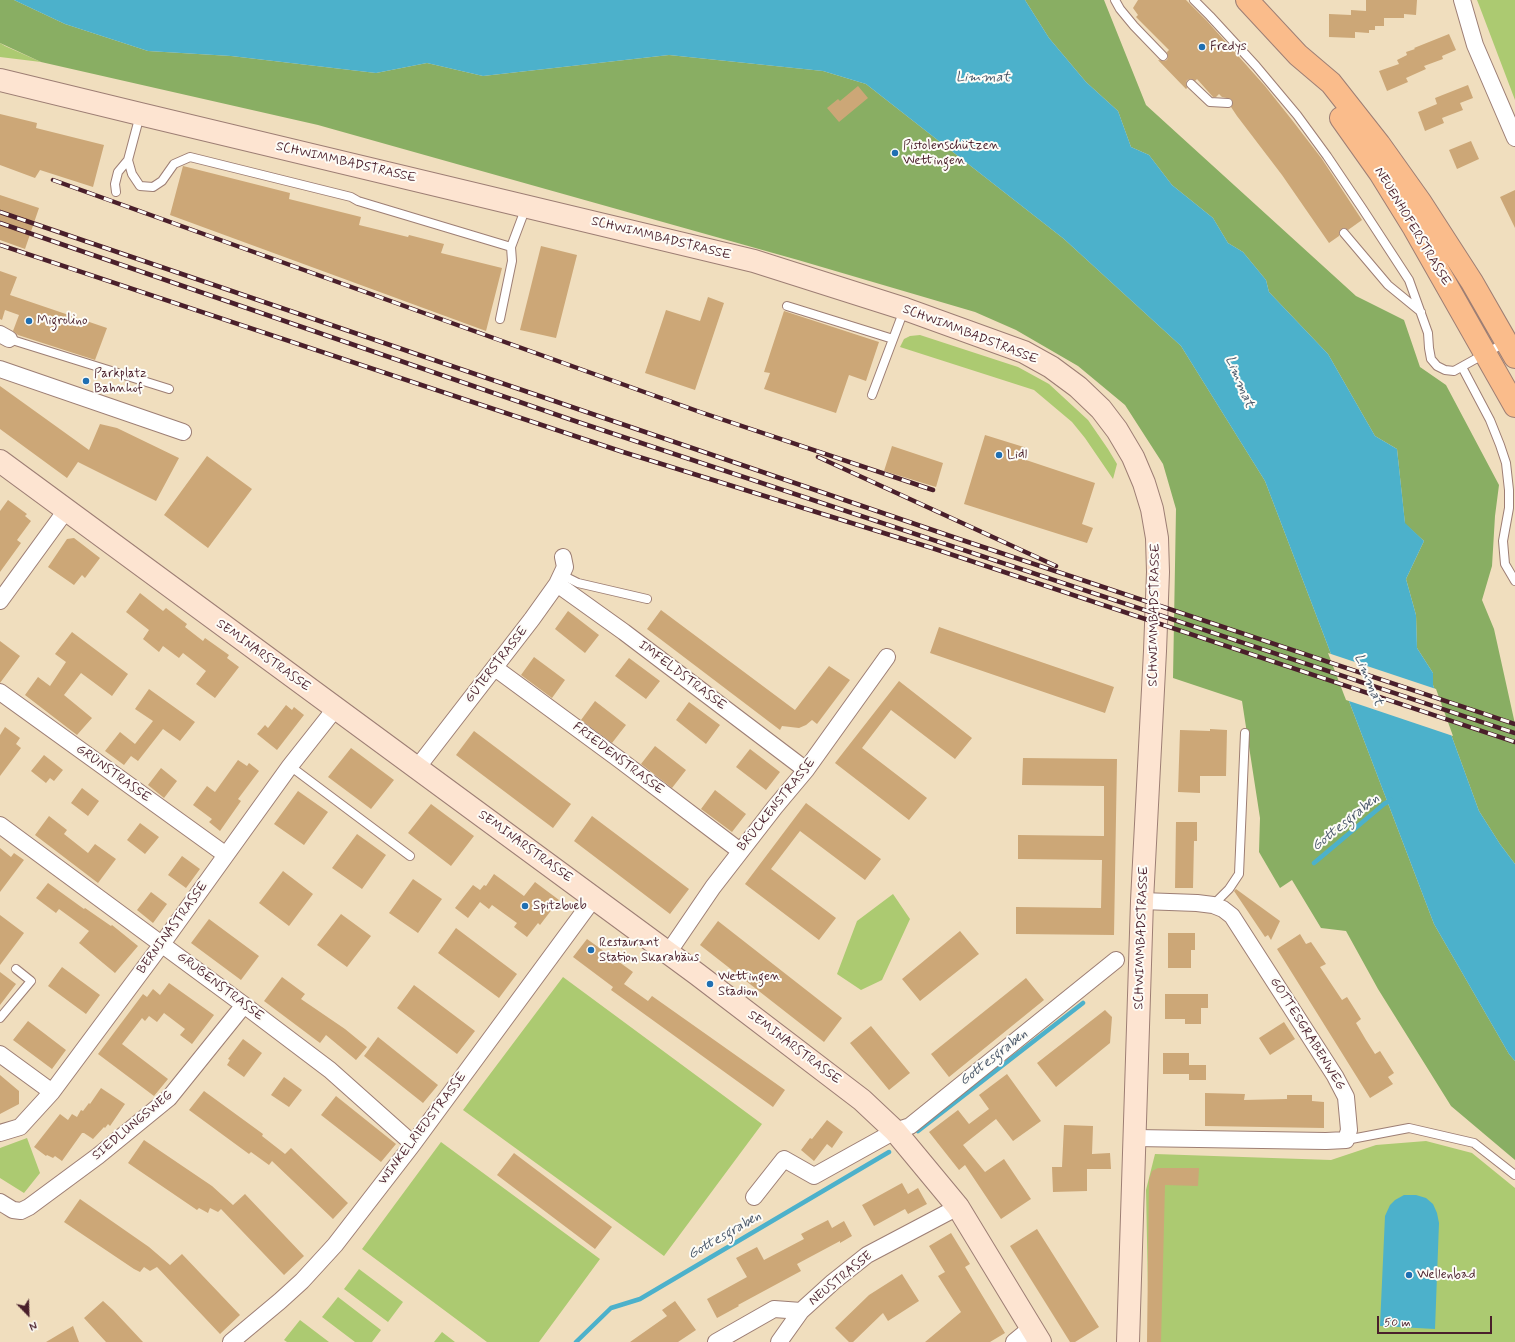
<!DOCTYPE html>
<html>
<head>
<meta charset="utf-8">
<style>
  body { margin:0 }
  #map { position:relative; width:1515px; height:1342px; overflow:hidden; background:#f0debe; font-family:Mynerve,sans-serif }
  canvas { display:block }
  .north { position:absolute; left:8px; top:1294px; width:40px; height:40px; -webkit-text-stroke:3px #fdfcf7; paint-order:stroke; rotate:157deg; font-size:11px; font-weight:700; line-height:16px; text-align:center; color:#4a1f2b }
  .north::after { content:''; display:block; margin:auto; width:14px; height:18px; background:#4a1f2b; clip-path:polygon(50% 0,100% 100%,50% 72%,0 100%) }
  .scale { position:absolute; left:1377px; top:1316px; width:115px; height:18px; box-sizing:border-box; border:2px solid #4a1f2b; border-top:0; padding-left:5px; font-size:12px; line-height:14px; white-space:nowrap; color:#4a1f2b; -webkit-text-stroke:3px #fdfcf7; paint-order:stroke }
</style>
</head>
<body>
<div id="map">
<canvas width="1515" height="1342"></canvas>
<div class="north">N</div>
<div class="scale">50 m</div>
</div>
<script>
const context = document.querySelector('canvas').getContext('2d');
context.lineJoin = 'round';
function paint(path, color) { context.fillStyle = color; context.fill(path, 'evenodd'); }
const toPath = rows => new Path2D(rows.map(r => 'M' + r).join(''));
function trace(path, color, width, dash) { context.strokeStyle = color; context.lineWidth = width; context.lineCap = dash ? 'butt' : 'round'; context.setLineDash(dash || []); context.stroke(path); }
function label(font, color, halo, rows, align = 'center') {
  context.font = font + ' Mynerve,sans-serif'; context.lineWidth = 4; context.setLineDash([]); context.textBaseline = 'middle'; context.strokeStyle = halo; context.fillStyle = color; for (const [text, x, y, turn = 0] of rows) {
    context.save(); context.translate(x, y); context.rotate((+turn || 0) * Math.PI / 180); context.textAlign = isNaN(turn) ? turn : align; if (halo) context.strokeText(text, 0, 0); context.fillText(text, 0, 0); context.restore();
  }
}
const green = toPath([
  [1477,0,1515,0,1515,100,1479,5],
  [0,43,5,46,41,62,0,57],
  [920,335,1018,367,1049,384,1088,420,1108,449,1117,464,1113,479,1085,438,1072,422,1034,390,900,347,904,339,910,336],
  [893,894,910,919,882,980,861,990,837,974,857,921],
  [563,977,762,1124,664,1256,463,1110],
  [27,1138,40,1173,24,1193,0,1178,0,1148],
  [1426,1141,1472,1153,1515,1188,1515,1342,1149,1342,1146,1190,1155,1154,1331,1160,1376,1145],
  [441,1142,600,1259,539,1342,487,1342,362,1249],
  [359,1269,403,1302,388,1322,344,1289],
  [338,1297,381,1330,372,1342,355,1342,322,1317],
  [300,1320,329,1342,287,1342,284,1340],
  [442,1332,455,1342,434,1342]
]);
const forest = toPath([
  [0,0,14,0,65,24,148,51,231,56,376,73,427,63,483,76,669,55,823,71,866,84,1064,239,1181,346,1265,481,1434,924,1509,1054,1515,1061,1515,1160,1451,1106,1378,989,1346,931,1321,928,1292,880,1280,888,1259,852,1260,818,1242,701,1173,678,1176,509,1163,464,1125,405,1078,366,1016,330,975,312,798,260,318,125,41,62,0,43],
  [1025,0,1104,0,1146,105,1356,296,1404,320,1420,367,1446,385,1499,485,1495,516,1492,566,1482,600,1494,629,1515,724,1515,864,1500,844,1479,811,1433,685,1433,673,1417,648,1416,615,1406,579,1424,541,1405,524,1397,449,1375,436,1328,354,1269,292,1266,280,1243,252,1228,243,1213,218,1172,185,1149,155,1131,147,1118,111,1086,82,1049,38]
]);
const water = toPath([
  [14,0,1025,0,1049,38,1086,82,1118,111,1131,147,1149,155,1172,185,1213,218,1228,243,1243,252,1266,280,1269,292,1328,354,1375,436,1397,449,1405,523,1424,541,1406,579,1416,615,1417,648,1433,673,1433,685,1479,811,1500,844,1515,864,1515,1061,1509,1054,1434,924,1265,481,1181,346,1064,239,866,84,823,71,669,55,483,76,427,63,376,73,231,56,148,51,65,24],
  [1404,1195,1416,1195,1426,1198,1433,1204,1437,1213,1439,1223,1435,1329,1380,1326,1385,1216,1390,1205,1395,1200]
]);
const pier = toPath([
  [1328,653,1436,689,1453,736,1346,700]
]);
const stream = toPath([
  [1314,863,1384,804,1391,800],
  [918,1131,1083,1003],
  [576,1342,611,1308,640,1299,889,1152]
]);
const building = toPath([
  [1138,0,1186,0,1207,21,1265,86,1292,120,1322,159,1362,220,1348,230,1345,228,1341,229,1339,232,1339,236,1329,243,1282,175,1237,116,1231,107,1233,103,1231,99,1222,97,1219,94,1216,97,1213,97,1197,79,1195,81,1192,79,1187,80,1186,83,1187,88,1186,89,1158,60,1164,61,1167,60,1168,57,1167,52,1169,50,1136,17,1138,15,1133,8],
  [1366,0,1417,0,1416,15,1404,14,1404,18,1384,18,1384,26,1375,26,1375,30,1369,30,1369,33,1355,32,1355,38,1329,37,1329,14,1351,15,1351,10,1366,11],
  [1449,34,1456,50,1442,56,1443,59,1424,66,1426,69,1406,78,1408,82,1387,91,1379,71,1399,64,1397,60,1407,55,1406,52,1415,49,1414,48],
  [1468,85,1473,98,1460,103,1463,110,1442,118,1444,123,1425,131,1418,112,1437,104,1435,98],
  [858,86,868,98,839,122,827,108,838,99,840,101],
  [0,114,37,123,36,128,104,145,93,187,40,170,35,178,0,165],
  [1471,141,1479,159,1457,169,1449,150],
  [183,166,290,193,289,199,361,217,359,225,408,237,409,235,444,244,441,253,502,268,486,331,170,215],
  [1515,190,1515,228,1500,197],
  [0,195,39,208,25,249,0,240],
  [541,246,577,255,556,338,520,330],
  [0,271,17,277,10,295,107,328,95,360,18,335,13,331,19,315,5,310,2,320,0,319],
  [708,297,724,303,695,390,645,373,666,310,700,321],
  [784,311,879,342,866,381,849,375,836,413,764,389,770,373,764,372],
  [0,386,89,450,100,424,117,428,179,458,156,501,78,462,67,478,0,429],
  [985,435,1027,448,1023,459,1095,483,1082,524,1093,528,1087,543,964,504],
  [892,446,943,463,936,487,884,471],
  [207,456,252,489,208,548,164,515],
  [8,500,27,514,25,516,31,521,17,540,21,543,0,572,0,511],
  [74,538,100,558,85,578,82,575,74,585,48,567,67,539],
  [140,593,163,611,166,608,187,624,185,627,203,641,205,638,229,655,227,658,239,667,215,698,196,684,206,671,183,653,179,658,163,646,159,652,143,639,149,630,126,612],
  [661,610,795,710,829,666,850,680,817,724,812,720,806,725,799,728,782,726,780,730,647,629],
  [568,611,599,635,585,653,555,629],
  [939,627,1114,687,1105,713,930,653],
  [72,632,128,674,112,696,81,673,64,695,92,718,77,735,25,695,38,677,50,686,66,662,55,654],
  [0,641,20,656,0,683],
  [534,657,565,680,552,698,521,675],
  [629,658,660,681,646,699,615,676],
  [899,681,972,738,955,759,891,710,862,748,927,798,909,820,835,763],
  [149,689,195,722,180,741,163,729,138,761,131,756,124,765,105,751,120,732,135,744,153,721,135,709],
  [595,701,626,725,612,743,581,720],
  [689,702,720,725,706,744,676,720],
  [286,705,292,710,294,707,304,715,277,750,257,734,265,725,268,728],
  [5,727,20,738,16,744,21,748,0,776,0,735],
  [1210,729,1227,730,1226,776,1200,776,1200,793,1178,792,1180,730,1210,731],
  [474,731,571,804,553,828,456,755],
  [655,746,686,770,672,788,641,764],
  [351,748,394,780,371,809,328,777],
  [750,749,780,772,766,790,736,767],
  [44,755,63,770,54,781,50,778,46,783,31,771],
  [1023,758,1117,759,1114,935,1016,934,1016,907,1101,908,1102,860,1018,859,1018,835,1104,836,1104,786,1022,785],
  [238,760,247,766,249,763,259,771,238,799,241,801,220,831,209,822,212,819,193,805,207,786,215,792],
  [161,768,177,781,164,798,148,785],
  [82,788,99,801,88,816,71,803],
  [715,790,746,814,732,832,701,809],
  [298,791,328,812,304,845,274,824],
  [806,803,881,859,865,880,800,831,771,869,836,918,819,940,745,884],
  [431,804,474,836,451,866,408,833],
  [49,816,67,830,64,834,88,853,95,844,116,859,98,883,35,835],
  [592,816,689,889,670,914,574,841],
  [1176,822,1197,822,1197,841,1194,841,1193,888,1175,888],
  [140,823,159,837,145,854,127,840],
  [357,834,386,855,362,889,332,868],
  [0,848,11,857,14,853,24,860,0,892],
  [182,856,200,869,186,888,168,875],
  [283,871,313,894,289,926,259,903],
  [494,874,524,896,535,882,559,900,540,925,538,923,527,937,514,927,517,923,492,905,489,909,480,902,468,918,455,908,473,885,480,890,484,885,486,886],
  [413,879,442,899,418,933,389,913],
  [48,883,84,909,85,908,111,926,112,925,138,946,115,973,79,943,89,931,59,909,56,913,36,898],
  [1236,889,1280,921,1271,940,1268,935,1265,937,1234,891],
  [151,892,167,904,153,923,137,910],
  [341,914,371,936,347,967,317,945],
  [0,915,24,933,0,965],
  [209,919,259,956,241,980,191,943],
  [718,921,842,1018,824,1042,700,945],
  [456,928,517,974,499,998,438,953],
  [960,931,979,954,920,1001,902,979],
  [1168,933,1195,933,1195,950,1191,950,1191,968,1168,968],
  [1300,934,1306,944,1311,942,1326,964,1320,967,1342,1000,1347,997,1361,1019,1356,1023,1366,1040,1375,1054,1380,1051,1394,1073,1388,1077,1393,1084,1370,1098,1277,949],
  [587,939,633,972,624,984,648,1001,652,996,785,1090,773,1107,611,990,613,987,573,957],
  [62,967,100,995,86,1014,48,986],
  [0,972,16,984,0,1005],
  [282,977,305,994,301,999,345,1029,367,1047,356,1060,326,1035,320,1043,264,1001],
  [1026,978,1044,1000,949,1077,931,1054],
  [169,983,214,1015,192,1044,180,1035,185,1029,164,1013,157,1022,149,1016,145,1021,142,1018,122,1044,168,1079,154,1096,98,1054,143,994,147,997,153,989,160,995],
  [414,985,475,1031,457,1054,397,1008],
  [1165,994,1208,994,1208,1008,1201,1008,1201,1024,1185,1024,1185,1019,1165,1019],
  [1105,1010,1112,1017,1110,1043,1056,1087,1037,1063],
  [28,1021,66,1050,52,1069,13,1040],
  [1284,1022,1295,1039,1270,1055,1259,1038],
  [871,1026,910,1073,889,1090,850,1043],
  [378,1037,438,1085,423,1103,364,1056],
  [243,1039,262,1053,244,1077,227,1065,230,1060,228,1059],
  [1163,1053,1189,1053,1189,1074,1163,1074],
  [1189,1065,1206,1065,1206,1080,1189,1080],
  [1007,1074,1041,1121,1013,1141,996,1119,963,1145,985,1172,1004,1159,1031,1199,1001,1219,965,1165,959,1170,929,1132,958,1110,969,1124,989,1109,979,1095],
  [0,1075,19,1091,19,1104,0,1114],
  [284,1077,302,1090,289,1107,271,1095],
  [101,1088,125,1104,110,1126,108,1124,105,1128,104,1127,93,1139,84,1133,82,1133,62,1161,55,1156,53,1158,47,1155,46,1156,34,1147,60,1114,68,1120,72,1114,77,1117,81,1110,83,1111,89,1103,90,1104],
  [204,1091,263,1134,262,1136,285,1154,291,1148,348,1203,333,1219,272,1161,269,1165,251,1152,249,1154,189,1110],
  [1205,1093,1245,1094,1244,1100,1287,1099,1287,1095,1312,1095,1312,1101,1324,1102,1324,1128,1205,1126],
  [336,1096,396,1144,381,1162,321,1115],
  [827,1120,843,1132,832,1148,827,1144,814,1161,801,1150,810,1138,812,1139],
  [1064,1125,1093,1126,1092,1154,1110,1153,1111,1169,1087,1169,1087,1191,1053,1192,1052,1167,1062,1167],
  [144,1140,212,1186,233,1205,245,1194,304,1256,284,1275,221,1209,218,1212,210,1208,208,1213,199,1208,197,1210,128,1163],
  [514,1153,612,1227,595,1249,497,1175],
  [1158,1168,1199,1168,1198,1186,1165,1185,1161,1342,1147,1342,1149,1180,1152,1171],
  [902,1183,908,1194,918,1188,927,1204,908,1214,905,1209,874,1226,862,1205],
  [80,1199,149,1247,170,1265,182,1254,240,1315,220,1334,157,1267,150,1271,144,1267,140,1272,134,1269,64,1222],
  [828,1220,832,1228,844,1221,852,1236,840,1243,840,1241,797,1264,801,1271,738,1305,739,1306,717,1318,707,1299,747,1277,736,1258,757,1247,764,1260,804,1239,801,1234],
  [1037,1229,1099,1327,1075,1342,1070,1342,1010,1246],
  [951,1233,970,1264,965,1267,1005,1333,990,1342,925,1342,961,1312,938,1276,945,1272,929,1246],
  [902,1274,919,1301,888,1321,883,1313,853,1342,849,1342,835,1328,869,1295],
  [103,1301,113,1310,143,1342,106,1342,84,1318],
  [675,1301,696,1330,678,1342,630,1342,667,1316,662,1310],
  [73,1326,79,1342,46,1342]
]);
const lane = toPath([
  [1115,0,1120,9,1134,26,1163,56],
  [1194,0,1210,16,1256,66,1297,115,1327,156,1362,208,1409,280,1428,333,1429,348,1431,359,1437,366,1445,370,1454,371,1506,342],
  [1191,84,1210,102,1228,103],
  [140,115,128,160,132,174,140,186,153,187,162,181,174,164,190,157,351,197,358,201,511,247,526,207],
  [116,192,115,184,118,172,128,160],
  [1344,233,1388,285,1421,312],
  [787,306,893,339],
  [500,319,512,261,511,247],
  [9,339,169,389],
  [1462,367,1490,420,1500,445,1506,463,1509,490,1509,508,1503,541,1505,564,1515,581],
  [872,395,904,310],
  [562,575,578,583,647,599],
  [290,766,410,856],
  [1213,905,1229,889,1239,874,1245,733],
  [0,1018,31,981,16,969],
  [1346,1140,1409,1128,1474,1143,1515,1175]
]);
const street = toPath([
  [1462,0,1475,45,1515,138],
  [0,334,9,339],
  [0,369,183,432],
  [557,584,624,632,806,770],
  [0,601,67,509],
  [495,668,620,760,740,851],
  [0,692,226,855],
  [417,768,532,619,557,584,565,567,563,557],
  [0,825,244,1005,330,1070,413,1144],
  [668,953,713,887,775,807,806,770,887,657],
  [0,1054,52,1092],
  [0,1133,20,1127,52,1092,162,944,290,766,335,709],
  [1135,1138,1326,1141,1346,1140,1349,1130,1346,1097,1335,1076,1232,916,1223,909,1213,905,1197,903,1142,901],
  [754,1197,784,1159,814,1176,895,1131,910,1126,1116,960],
  [0,1202,13,1210,21,1211,29,1207,98,1156,169,1098,244,1005],
  [231,1342,280,1301,302,1281,335,1245,413,1144,594,898],
  [716,1342,774,1309,801,1311],
  [779,1342,801,1311,833,1282,867,1255,958,1207],
  [1014,1342,1031,1328]
]);
const secondary = toPath([
  [0,80,140,114,754,261,905,309,1024,352,1051,367,1078,387,1101,409,1117,430,1133,457,1144,483,1152,509,1157,538,1158,572,1155,651,1142,901,1128,1342],
  [0,461,697,974,862,1100,895,1131,958,1207,1040,1342]
]);
const primary = toPath([
  [1247,0,1298,55,1331,83,1379,144,1421,203,1472,282,1515,357],
  [1341,118,1380,173,1414,228,1515,406]
]);
const rail = toPath([
  [53,180,700,412,933,490],
  [0,212,959,539,1515,724],
  [0,223,572,420,1515,733],
  [0,245,623,452,932,548,1515,742],
  [818,457,1056,566]
]);
const markers = [
  [1202,47,4,"#1f6fb2"],
  [895,153,4,"#1f6fb2"],
  [29,321,4,"#1f6fb2"],
  [86,381,4,"#1f6fb2"],
  [999,455,4,"#1f6fb2"],
  [525,906,4,"#1f6fb2"],
  [591,950,4,"#1f6fb2"],
  [710,984,4,"#1f6fb2"],
  [1409,1275,4,"#1f6fb2"]
];
const poiNames = [
  ["Fredys",1210,47],
  ["Pistolenschützen",903,146],
  ["Wettingen",903,161],
  ["Migrolino",37,321],
  ["Parkplatz",94,374],
  ["Bahnhof",94,389],
  ["Lidl",1007,455],
  ["Spitzbueb",533,906],
  ["Restaurant",599,943],
  ["Station Skarabäus",599,958],
  ["Wettingen",718,977],
  ["Stadion",718,992],
  ["Wellenbad",1417,1275]
];
const streetNames = [
  ["SCHWIMMBADSTRASSE",346,163,13],
  ["NEUENHOFERSTRASSE",1412,227,59],
  ["SCHWIMMBADSTRASSE",661,239,14],
  ["SCHWIMMBADSTRASSE",970,335,21],
  ["SCHWIMMBADSTRASSE",1155,615,-89],
  ["SEMINARSTRASSE",263,656,36],
  ["GÜTERSTRASSE",497,665,-52],
  ["IMFELDSTRASSE",682,676,37],
  ["FRIEDENSTRASSE",618,759,37],
  ["GRÜNSTRASSE",113,774,36],
  ["BRÜCKENSTRASSE",777,805,-51],
  ["SEMINARSTRASSE",525,847,36],
  ["BERNINASTRASSE",173,928,-54],
  ["SCHWIMMBADSTRASSE",1142,938,-88],
  ["GRUBENSTRASSE",220,987,37],
  ["GOTTESGRABENWEG",1307,1034,58],
  ["SEMINARSTRASSE",794,1048,37],
  ["SIEDLUNGSWEG",133,1126,-40],
  ["WINKELRIEDSTRASSE",423,1129,-53],
  ["NEUSTRASSE",841,1279,-39]
];
const waterNames = [
  ["Limmat",983,78],
  ["Limmat",1239,382,67],
  ["Limmat",1368,680,67],
  ["Gottesgraben",1346,823,-39],
  ["Gottesgraben",994,1058,-38],
  ["Gottesgraben",725,1236,-30]
];
paint(green, '#acca71');
paint(forest, '#89ae63');
paint(water, '#4cb1cb');
paint(pier, '#f0debe');
trace(stream, '#4cb1cb', 4.5);
paint(building, '#cca777');
trace(lane, '#9d7e74', 10);
trace(street, '#9d7e74', 18);
trace(secondary, '#9d7e74', 24);
trace(primary, '#9d7e74', 24);
trace(lane, '#fff', 8);
trace(street, '#fff', 16);
trace(secondary, '#fde4d1', 22);
trace(primary, '#fabc8b', 22);
trace(rail, '#4a1f2b', 4.5);
trace(rail, '#fdfcf7', 3, [9]);
for (const [x, y, r, color] of markers) { const dot = new Path2D(); dot.arc(x, y, r, 0, 2 * Math.PI); context.fillStyle = color; context.fill(dot); trace(dot, '#fdfcf7', 1.5); }
label('13px', '#4a1f2b', '#fdfcf7', poiNames, 'left');
label('13px', '#4a1f2b', '#fdfcf7', streetNames);
label('italic 14px', '#4b596b', '#fdfcf7', waterNames);
</script>
</body>
</html>
